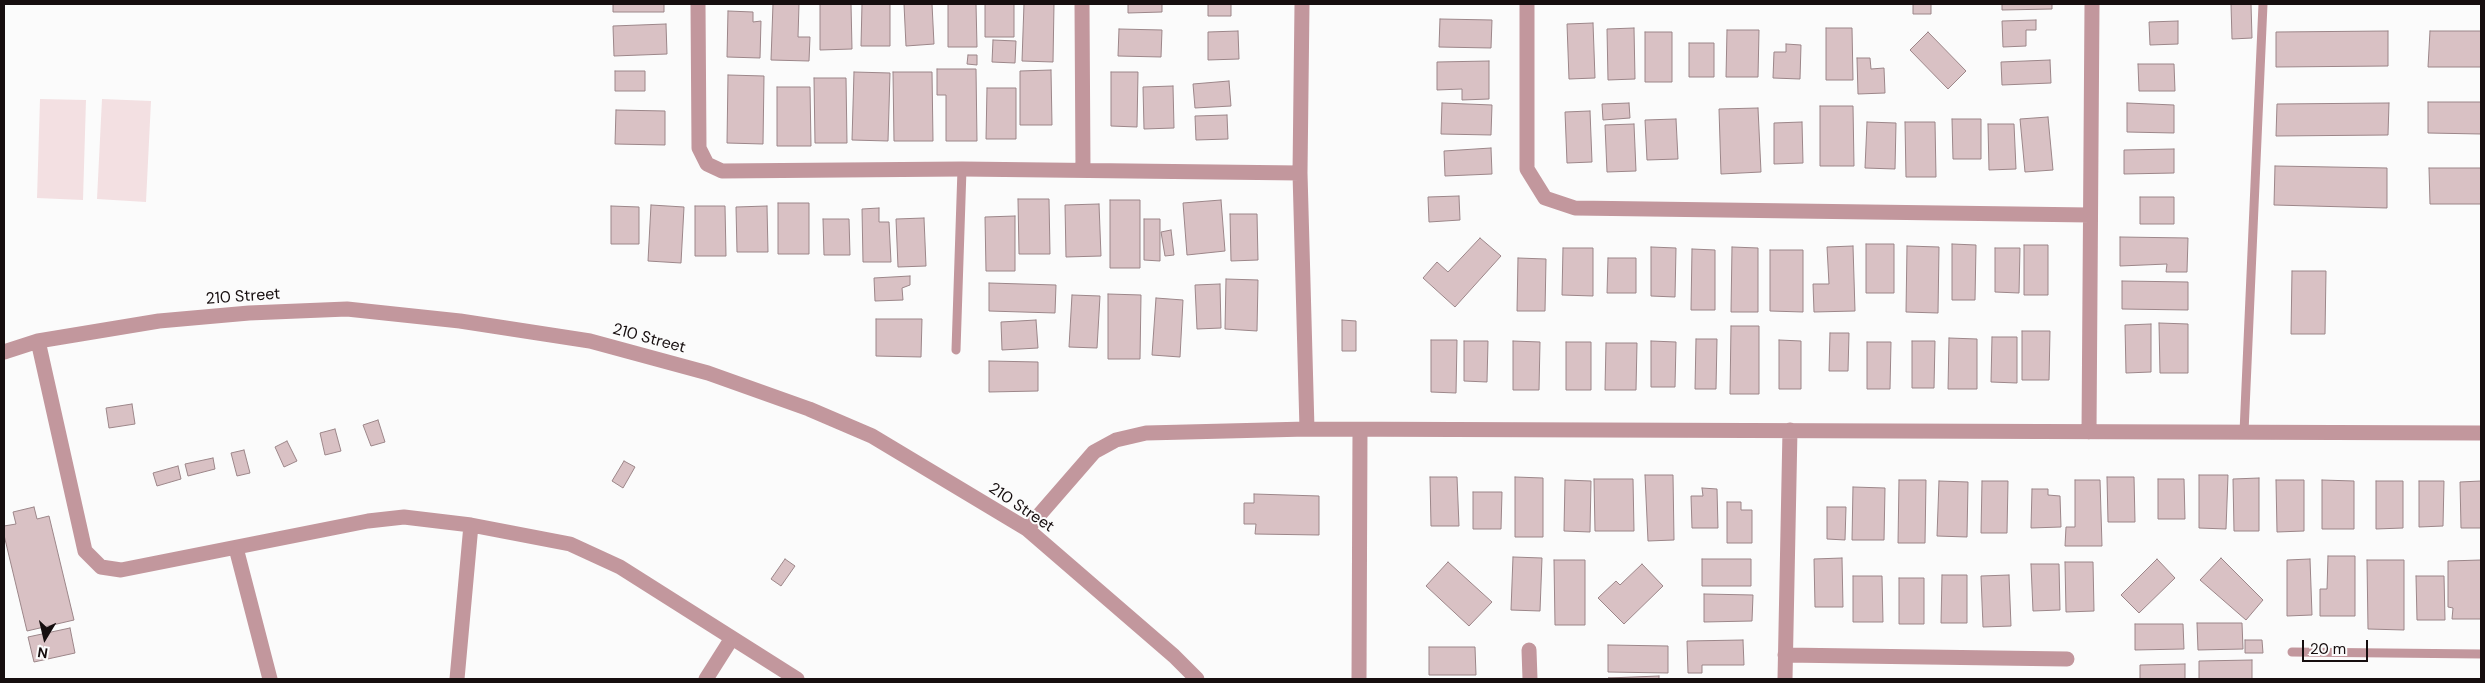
<!DOCTYPE html>
<html>
<head>
<meta charset="utf-8">
<style>
  body { margin:0 }
  #map { position:relative; width:2485px; height:683px; overflow:hidden; background:#fbfbfb; font-family:"DM Sans",sans-serif }
  canvas { display:block }
  .frame { position:absolute; inset:0; border:5px solid #160e0f; pointer-events:none }
  .north { position:absolute; left:20px; top:613px; width:50px; height:50px; -webkit-text-stroke:4px #fbfbfb; paint-order:stroke; rotate:189deg; font-size:14px; font-weight:700; line-height:20px; text-align:center; color:#160e0f }
  .north::after { content:''; display:block; margin:auto; width:18px; height:22px; background:#160e0f; clip-path:polygon(50% 0,100% 100%,50% 72%,0 100%) }
  .scale { position:absolute; left:2302px; top:640px; width:66px; height:22px; box-sizing:border-box; border:2px solid #160e0f; border-top:0; padding-left:6px; font-size:15px; line-height:18px; white-space:nowrap; color:#160e0f; -webkit-text-stroke:4px #fbfbfb; paint-order:stroke }
</style>
</head>
<body>
<div id="map">
<canvas width="2485" height="683"></canvas>
<div class="frame"></div>
<div class="north">N</div>
<div class="scale">20 m</div>
</div>
<script>
const context = document.querySelector('canvas').getContext('2d');
context.lineJoin = 'round';
function paint(path, color) { context.fillStyle = color; context.fill(path, 'evenodd'); }
const toPath = rows => new Path2D(rows.map(r => 'M' + r).join(''));
function trace(path, color, width, dash) { context.strokeStyle = color; context.lineWidth = width; context.lineCap = dash ? 'butt' : 'round'; context.setLineDash(dash || []); context.stroke(path); }
function label(font, color, halo, rows, align = 'center') {
  context.font = font + ' "DM Sans",sans-serif'; context.lineWidth = 4; context.setLineDash([]); context.textBaseline = 'middle'; context.strokeStyle = halo; context.fillStyle = color; for (const [text, x, y, turn = 0] of rows) {
    context.save(); context.translate(x, y); context.rotate((+turn || 0) * Math.PI / 180); context.textAlign = isNaN(turn) ? turn : align; if (halo) context.strokeText(text, 0, 0); context.fillText(text, 0, 0); context.restore();
  }
}
const green = toPath([
  [40,99,86,100,83,200,37,198],
  [102,99,151,101,146,202,97,199]
]);
const building = toPath([
  [613,4,664,4,664,12,613,12,613,4],
  [773,4,799,4,798,37,810,37,809,61,771,60,773,4],
  [820,4,851,4,852,49,820,50,820,4],
  [862,4,890,4,890,46,861,46,862,4],
  [904,4,932,4,934,44,906,46,904,4],
  [948,4,976,4,977,47,948,47,948,4],
  [985,4,1014,4,1014,37,985,37,985,4],
  [1024,4,1054,4,1053,62,1022,61,1024,4],
  [1128,4,1162,4,1162,12,1128,13,1128,4],
  [1208,4,1231,4,1231,16,1208,16,1208,4],
  [1913,4,1931,4,1931,14,1913,14,1913,4],
  [2002,4,2052,4,2052,9,2002,10,2002,4],
  [2231,4,2251,4,2252,38,2232,39,2231,4],
  [728,11,753,12,753,22,761,21,760,58,727,57,728,11],
  [1440,19,1492,20,1491,48,1439,47,1440,19],
  [2036,20,2036,30,2026,30,2026,46,2003,47,2002,21,2036,20],
  [2178,21,2178,44,2150,45,2149,22,2178,21],
  [1593,23,1595,78,1569,79,1567,24,1593,23],
  [666,24,667,54,614,56,613,26,666,24],
  [1634,28,1635,79,1608,80,1607,29,1634,28],
  [1826,28,1852,28,1853,80,1826,80,1826,28],
  [1119,29,1162,30,1161,57,1118,56,1119,29],
  [1727,30,1759,30,1758,77,1726,77,1727,30],
  [1238,31,1239,59,1208,60,1208,32,1238,31],
  [2388,31,2388,66,2276,67,2276,32,2388,31],
  [2430,31,2481,31,2481,67,2428,67,2430,31],
  [1645,32,1672,32,1672,82,1645,82,1645,32],
  [1928,32,1966,71,1948,89,1910,50,1928,32],
  [993,40,1016,41,1015,63,992,62,993,40],
  [1689,43,1714,43,1714,77,1689,77,1689,43],
  [1786,44,1801,45,1800,79,1773,78,1774,52,1786,52,1786,44],
  [968,55,977,55,977,65,967,64,968,55],
  [1857,58,1870,58,1871,69,1884,68,1885,93,1858,94,1857,58],
  [2050,60,2051,83,2002,85,2001,62,2050,60],
  [1489,61,1489,99,1462,100,1462,89,1437,90,1437,62,1489,61],
  [2138,64,2174,64,2175,91,2139,91,2138,64],
  [937,69,976,69,977,141,946,141,946,95,937,95,937,69],
  [1051,70,1052,125,1020,125,1020,71,1051,70],
  [615,71,645,71,645,91,615,91,615,71],
  [854,72,890,73,888,141,852,140,854,72],
  [893,72,932,72,933,141,894,141,893,72],
  [1111,72,1138,72,1137,127,1111,126,1111,72],
  [728,75,764,76,763,144,727,143,728,75],
  [814,78,846,78,847,143,815,143,814,78],
  [1229,81,1231,106,1195,108,1193,84,1229,81],
  [1173,86,1174,128,1144,129,1143,87,1173,86],
  [777,87,810,87,811,146,777,146,777,87],
  [987,88,1016,88,1016,139,986,139,987,88],
  [2428,102,2481,102,2481,134,2428,133,2428,102],
  [1442,103,1492,105,1491,135,1441,134,1442,103],
  [1629,103,1630,118,1603,120,1602,104,1629,103],
  [2127,103,2174,105,2174,133,2127,132,2127,103],
  [2389,103,2388,135,2276,136,2277,104,2389,103],
  [1820,106,1853,106,1854,166,1820,166,1820,106],
  [1758,108,1761,172,1721,174,1719,109,1758,108],
  [616,110,665,111,665,145,615,144,616,110],
  [1590,111,1592,162,1567,163,1565,112,1590,111],
  [1227,115,1228,139,1196,140,1195,116,1227,115],
  [2048,117,2053,170,2025,172,2020,119,2048,117],
  [1676,119,1678,159,1647,160,1645,120,1676,119],
  [1952,119,1981,119,1981,159,1953,159,1952,119],
  [1802,122,1803,163,1774,164,1774,123,1802,122],
  [1867,122,1896,123,1895,169,1865,168,1867,122],
  [1905,122,1935,122,1936,177,1906,177,1905,122],
  [1634,124,1636,171,1607,172,1605,125,1634,124],
  [1988,124,2014,124,2016,169,1989,170,1988,124],
  [1491,148,1492,174,1445,176,1444,151,1491,148],
  [2174,149,2174,173,2124,174,2124,150,2174,149],
  [2275,166,2387,168,2387,208,2274,205,2275,166],
  [2429,168,2481,168,2481,204,2430,204,2429,168],
  [1459,196,1460,220,1429,222,1428,197,1459,196],
  [2140,197,2174,197,2174,224,2140,224,2140,197],
  [1018,199,1049,199,1050,254,1019,254,1018,199],
  [1110,200,1140,200,1140,268,1110,268,1110,200],
  [1221,200,1225,251,1187,255,1183,203,1221,200],
  [778,203,809,203,809,254,778,254,778,203],
  [1099,204,1101,256,1066,257,1065,205,1099,204],
  [651,205,684,207,681,263,648,261,651,205],
  [611,206,639,207,639,244,611,244,611,206],
  [695,206,725,206,726,256,695,256,695,206],
  [767,206,768,252,737,252,736,207,767,206],
  [879,208,879,222,889,222,891,262,863,262,862,209,879,208],
  [1230,214,1257,214,1258,260,1231,261,1230,214],
  [1015,216,1015,271,986,271,985,217,1015,216],
  [924,218,926,266,898,267,896,219,924,218],
  [823,219,849,219,850,255,824,255,823,219],
  [1144,219,1160,219,1160,261,1144,260,1144,219],
  [1171,230,1174,255,1165,256,1161,232,1171,230],
  [2120,237,2188,238,2187,272,2166,272,2167,264,2120,266,2120,237],
  [1480,238,1501,256,1455,307,1423,278,1437,262,1448,272,1480,238],
  [1866,244,1894,244,1894,293,1866,293,1866,244],
  [1952,244,1976,245,1975,300,1952,300,1952,244],
  [2024,245,2048,245,2048,295,2024,295,2024,245],
  [1853,246,1855,311,1814,312,1813,284,1829,284,1827,247,1853,246],
  [1907,246,1939,247,1938,313,1906,312,1907,246],
  [1651,247,1676,248,1675,297,1651,296,1651,247],
  [1732,247,1758,248,1758,312,1731,312,1732,247],
  [1563,248,1593,248,1593,296,1562,295,1563,248],
  [1995,248,2020,248,2019,293,1995,292,1995,248],
  [1692,249,1715,250,1715,310,1691,310,1692,249],
  [1770,250,1803,250,1803,312,1770,311,1770,250],
  [1518,258,1546,259,1545,311,1517,311,1518,258],
  [1608,258,1636,258,1636,293,1607,293,1608,258],
  [2292,271,2326,271,2325,334,2291,334,2292,271],
  [910,276,910,285,902,288,903,300,875,301,874,278,910,276],
  [1226,279,1258,280,1257,331,1225,329,1226,279],
  [2122,281,2188,282,2188,310,2122,309,2122,281],
  [989,283,1056,285,1055,313,989,311,989,283],
  [1220,284,1221,328,1197,329,1195,285,1220,284],
  [1108,294,1141,295,1140,359,1108,359,1108,294],
  [1072,295,1100,296,1097,348,1069,347,1072,295],
  [1156,298,1183,300,1180,357,1152,355,1156,298],
  [876,319,922,319,921,357,876,356,876,319],
  [1036,320,1038,348,1002,350,1001,322,1036,320],
  [1342,320,1356,321,1356,351,1342,351,1342,320],
  [2159,323,2188,324,2188,373,2160,373,2159,323],
  [2151,324,2151,372,2126,373,2125,325,2151,324],
  [1731,326,1759,326,1759,394,1730,394,1731,326],
  [2022,331,2050,331,2049,380,2022,380,2022,331],
  [1830,333,1849,333,1848,371,1829,371,1830,333],
  [1992,337,2017,337,2017,383,1991,382,1992,337],
  [1949,338,1977,339,1977,389,1948,389,1949,338],
  [1696,339,1717,339,1716,389,1695,389,1696,339],
  [1431,340,1457,340,1456,393,1431,392,1431,340],
  [1779,340,1801,341,1801,389,1779,389,1779,340],
  [1464,341,1488,341,1487,382,1464,381,1464,341],
  [1513,341,1540,342,1539,390,1513,390,1513,341],
  [1651,341,1676,342,1675,387,1651,387,1651,341],
  [1912,341,1935,341,1934,388,1912,388,1912,341],
  [1566,342,1591,342,1591,390,1566,390,1566,342],
  [1867,342,1891,342,1890,389,1867,389,1867,342],
  [1606,343,1637,343,1636,390,1605,390,1606,343],
  [989,361,1038,362,1038,391,989,392,989,361],
  [132,404,135,424,109,428,106,408,132,404],
  [378,420,385,442,371,446,363,425,378,420],
  [335,429,341,451,325,455,320,433,335,429],
  [287,441,297,461,284,467,275,447,287,441],
  [244,450,250,473,237,476,231,453,244,450],
  [213,458,215,469,188,476,185,464,213,458],
  [624,461,635,467,623,488,612,481,624,461],
  [178,466,181,479,157,486,153,473,178,466],
  [1645,475,1673,475,1674,540,1648,541,1645,475],
  [2199,475,2228,475,2226,529,2199,528,2199,475],
  [1430,477,1457,477,1459,526,1431,526,1430,477],
  [1515,477,1543,478,1543,537,1515,537,1515,477],
  [2107,477,2134,477,2135,522,2108,522,2107,477],
  [2259,478,2259,531,2234,531,2233,479,2259,478],
  [1594,479,1633,479,1634,531,1595,531,1594,479],
  [2158,479,2184,479,2185,519,2158,519,2158,479],
  [1565,480,1591,481,1590,532,1564,531,1565,480],
  [1899,480,1926,480,1925,543,1898,543,1899,480],
  [2075,480,2100,480,2102,546,2065,546,2066,527,2075,527,2075,480],
  [2276,480,2304,480,2304,531,2277,532,2276,480],
  [2322,480,2354,481,2354,529,2322,529,2322,480],
  [1939,481,1968,482,1967,537,1937,536,1939,481],
  [1982,481,2008,481,2007,533,1981,533,1982,481],
  [2376,481,2403,481,2403,528,2376,529,2376,481],
  [2419,481,2444,481,2443,526,2419,527,2419,481],
  [2481,481,2481,528,2461,528,2460,482,2481,481],
  [1853,487,1885,488,1884,540,1852,540,1853,487],
  [1702,488,1717,489,1718,528,1692,528,1691,496,1703,496,1702,488],
  [2032,489,2048,489,2048,495,2060,496,2061,527,2031,528,2032,489],
  [1473,492,1502,492,1501,529,1473,529,1473,492],
  [1254,494,1319,496,1319,535,1255,534,1256,524,1244,524,1244,503,1254,503,1254,494],
  [1727,502,1741,502,1741,510,1752,510,1752,543,1727,543,1727,502],
  [34,507,37,519,49,516,74,620,27,631,4,535,4,526,16,524,13,512,34,507],
  [1827,507,1846,507,1845,540,1827,539,1827,507],
  [2328,556,2355,556,2355,616,2320,616,2320,589,2327,589,2328,556],
  [1513,557,1542,558,1540,611,1511,610,1513,557],
  [1842,558,1843,607,1815,607,1814,559,1842,558],
  [2221,558,2263,600,2246,620,2200,580,2221,558],
  [785,559,795,566,781,586,771,579,785,559],
  [1702,559,1751,559,1751,586,1702,586,1702,559],
  [2157,559,2175,578,2139,613,2121,595,2157,559],
  [2310,559,2312,615,2287,616,2287,560,2310,559],
  [1554,560,1585,560,1585,625,1555,625,1554,560],
  [2367,560,2404,560,2404,630,2368,629,2367,560],
  [2481,560,2481,619,2452,619,2453,608,2448,607,2448,561,2481,560],
  [1448,562,1492,602,1469,626,1426,586,1448,562],
  [2065,562,2093,562,2094,611,2066,612,2065,562],
  [1642,564,1663,586,1624,624,1598,598,1616,581,1620,585,1642,564],
  [2031,564,2059,564,2060,610,2033,611,2031,564],
  [1942,575,1967,575,1967,623,1941,623,1942,575],
  [2009,575,2011,626,1983,627,1981,576,2009,575],
  [1853,576,1882,576,1883,622,1853,622,1853,576],
  [2416,576,2444,576,2445,620,2417,620,2416,576],
  [1899,578,1924,578,1924,624,1899,624,1899,578],
  [1704,594,1753,595,1752,621,1704,622,1704,594],
  [2197,623,2242,623,2243,649,2198,650,2197,623],
  [2135,624,2183,624,2184,649,2135,650,2135,624],
  [70,628,75,653,34,662,28,637,70,628],
  [1743,640,1744,665,1702,665,1702,673,1688,673,1687,641,1743,640],
  [2245,640,2262,640,2263,653,2245,653,2245,640],
  [1608,645,1668,646,1668,673,1608,672,1608,645],
  [1429,647,1475,647,1476,675,1429,675,1429,647],
  [2252,660,2252,679,2199,679,2199,661,2252,660],
  [2185,664,2185,679,2140,679,2140,665,2185,664],
  [1659,676,1659,679,1608,678,1659,676]
]);
const lane = toPath([
  [956,350,962,169],
  [2244,432,2263,4],
  [2292,652,2481,654]
]);
const street = toPath([
  [698,4,699,148,707,164,722,171,962,169,1300,173],
  [1082,4,1083,170],
  [1302,4,1300,173,1307,429],
  [1527,4,1527,169,1545,198,1575,208,2090,215],
  [38,341,85,551,101,567,121,570,368,521,404,517,471,525,570,544,620,567,797,679],
  [4,352,38,341,159,321,249,313,347,309,460,321,590,341,708,373,809,409,872,436,1027,529,1174,656,1197,679],
  [2089,432,2092,4],
  [1027,529,1094,452,1116,440,1146,433,1307,429,2481,433],
  [236,548,270,679],
  [1529,650,1530,679],
  [1785,655,2067,659],
  [457,679,471,525],
  [706,679,732,638],
  [1359,679,1360,430],
  [1785,679,1790,430]
]);
const streetNames = [
  ["210 Street",243,297,-4],
  ["210 Street",649,339,15],
  ["210 Street",1021,508,34]
];
paint(green, '#f3e0e2');
paint(building, '#d9c1c4');
trace(building, '#9c8689', 1);
trace(lane, '#c2979d', 9);
trace(street, '#c2979d', 15);
label('16px', '#160e0f', '#fbfbfb', streetNames);
</script>
</body>
</html>
